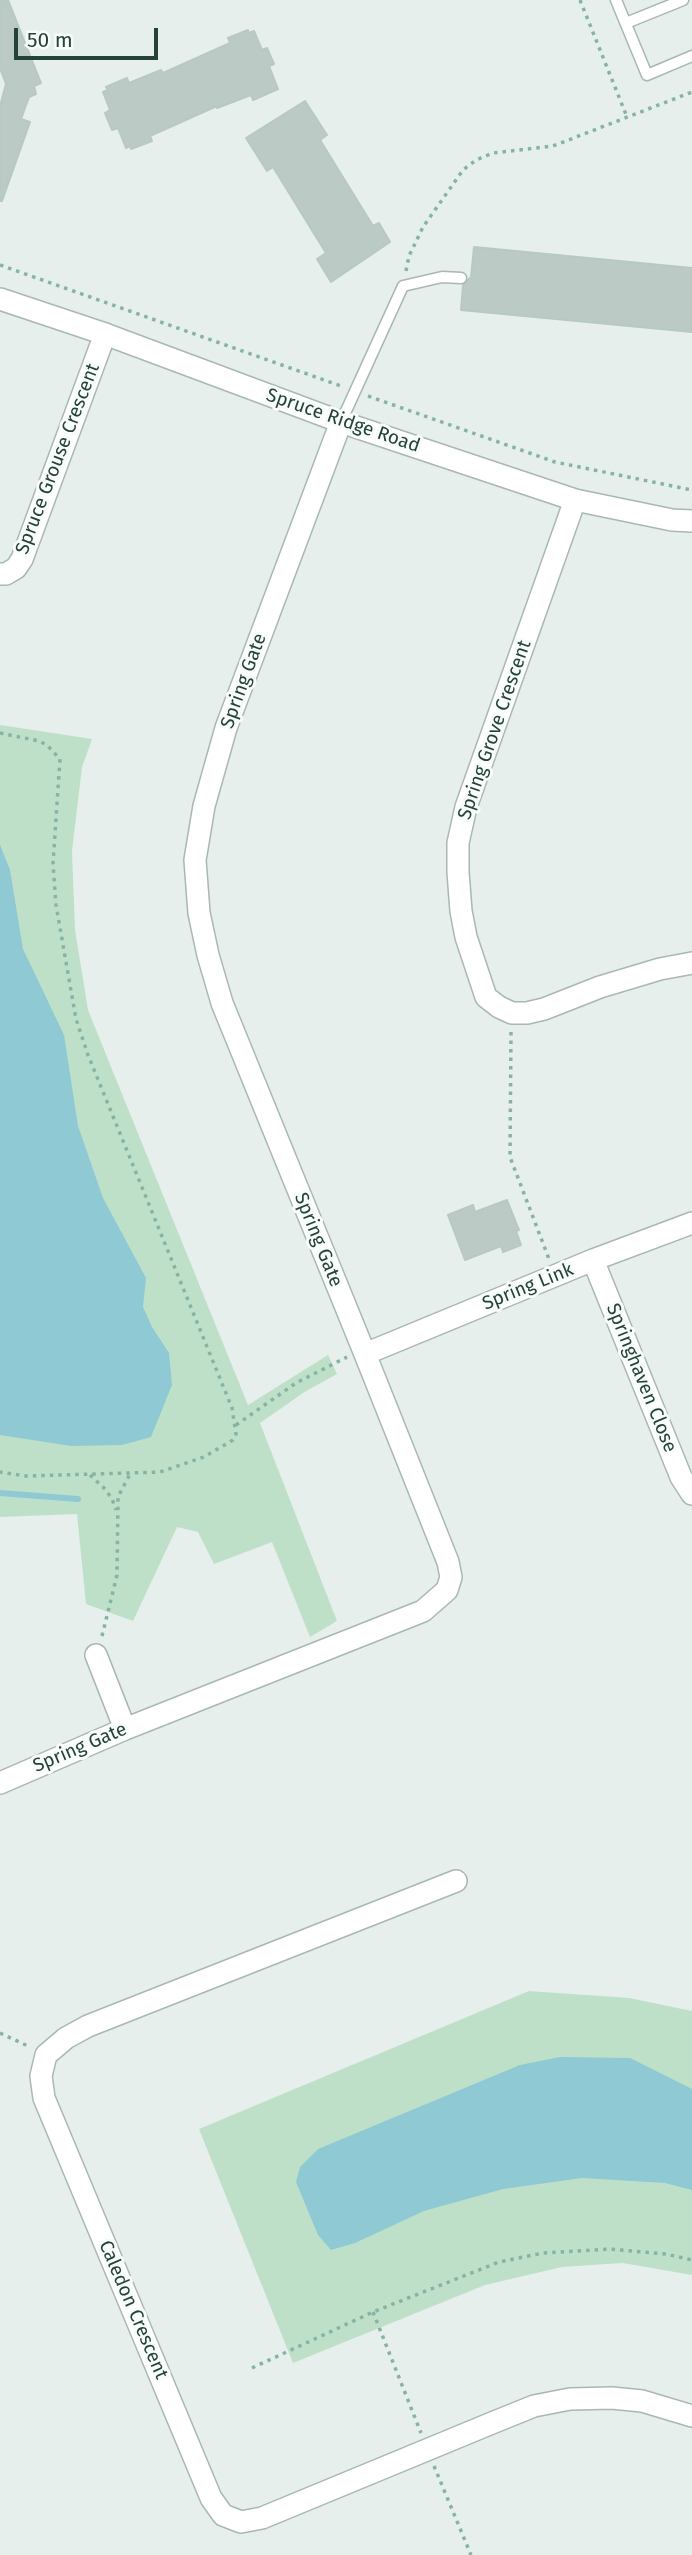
<!DOCTYPE html>
<html>
<head>
<meta charset="utf-8">
<style>
  body { margin:0 }
  #map { position:relative; width:692px; height:2555px; overflow:hidden; background:#e6efeb; font-family:"Fira Sans",sans-serif }
  canvas { display:block }
  .scale { position:absolute; left:14px; top:28px; width:144px; height:32px; box-sizing:border-box; border:4px solid #24423a; border-top:0; padding-left:9px; font-size:21px; line-height:24px; white-space:nowrap; color:#24423a; -webkit-text-stroke:5px #f7fbf9; paint-order:stroke }
</style>
</head>
<body>
<div id="map">
<canvas width="692" height="2555"></canvas>
<div class="scale">50 m</div>
</div>
<script>
const context = document.querySelector('canvas').getContext('2d');
context.lineJoin = 'round';
function paint(path, color) { context.fillStyle = color; context.fill(path, 'evenodd'); }
const toPath = rows => new Path2D(rows.map(r => 'M' + r).join(''));
function trace(path, color, width, dash) { context.strokeStyle = color; context.lineWidth = width; context.lineCap = dash ? 'butt' : 'round'; context.setLineDash(dash || []); context.stroke(path); }
function label(font, color, halo, rows, align = 'center') {
  context.font = font + ' "Fira Sans",sans-serif'; context.lineWidth = 6; context.setLineDash([]); context.textBaseline = 'middle'; context.strokeStyle = halo; context.fillStyle = color; for (const [text, x, y, turn = 0] of rows) {
    context.save(); context.translate(x, y); context.rotate((+turn || 0) * Math.PI / 180); context.textAlign = isNaN(turn) ? turn : align; if (halo) context.strokeText(text, 0, 0); context.fillText(text, 0, 0); context.restore();
  }
}
const green = toPath([
  [0,725,92,739,82,767,72,851,75,930,88,1010,248,1405,328,1355,337,1374,306,1391,260,1423,337,1621,310,1637,272,1542,214,1564,198,1532,177,1527,133,1621,86,1604,77,1514,0,1517],
  [529,1991,629,1998,692,2011,692,2275,623,2263,562,2267,485,2285,293,2363,199,2129]
]);
const water = toPath([
  [0,845,10,870,23,949,64,1035,78,1126,103,1198,146,1278,143,1307,152,1327,169,1353,172,1385,151,1437,122,1445,71,1446,0,1435],
  [560,2057,630,2058,692,2089,692,2190,665,2183,582,2178,503,2189,424,2211,355,2243,331,2250,318,2235,296,2182,300,2167,318,2149,520,2065]
]);
const stream = toPath([
  [0,1493,78,1499]
]);
const building = toPath([
  [0,0,8,0,41,83,34,86,36,94,29,97,21,119,30,122,2,201,0,201,0,106,6,84,0,68,0,0],
  [248,30,249,33,254,31,262,50,267,48,274,64,269,66,278,89,253,100,251,95,217,108,217,106,150,136,152,141,131,149,130,146,126,148,118,128,112,130,105,113,110,110,103,92,108,90,106,87,127,78,129,83,161,70,163,73,230,43,228,38,248,30],
  [305,101,327,135,320,140,373,226,379,223,390,242,331,282,317,259,326,253,273,167,267,171,246,138,305,101],
  [474,247,692,268,692,332,461,310,463,285,471,277,474,247],
  [507,1200,519,1230,516,1231,521,1245,503,1252,501,1246,465,1260,448,1215,473,1205,475,1212,507,1200]
]);
const path = toPath([
  [580,0,627,117],
  [0,265,341,386],
  [406,271,409,256,423,227,463,170,476,160,493,153,553,146,692,92],
  [368,396,555,462,692,490],
  [0,733,39,741,47,745,60,759,53,864,56,905,76,1019,88,1055,232,1408,236,1434,233,1440,204,1457,160,1472,26,1476,0,1472],
  [511,1032,510,1157,549,1259],
  [236,1425,296,1383,347,1357],
  [90,1475,105,1489,112,1499,116,1510],
  [102,1636,117,1575,118,1497,130,1474],
  [0,2033,30,2047],
  [373,2312,421,2433],
  [252,2368,373,2312,499,2262,543,2253,610,2249,666,2254,692,2260],
  [434,2466,471,2555]
]);
const service = toPath([
  [616,0,647,75,692,56],
  [626,23,683,0],
  [341,422,403,286,442,277,461,278]
]);
const minor = toPath([
  [575,500,466,807,458,843,458,872,461,911,466,937,486,997,499,1007,512,1013,527,1013,544,1009,600,987,660,969,692,963],
  [0,574,6,574,16,568,22,559,105,334],
  [593,1260,681,1477,692,1494],
  [365,1354,593,1260,692,1223],
  [96,1655,125,1729],
  [0,1783,125,1729,423,1611,447,1590,451,1577,448,1562,365,1354,222,1003,208,955,199,913,195,860,204,806,226,728,341,422],
  [456,1881,88,2026,66,2038,46,2055,41,2076,44,2098,211,2498,223,2515,241,2522,262,2518,492,2423,534,2406,570,2399,612,2398,642,2401,692,2416]
]);
const tertiary = toPath([
  [0,299,105,334,341,422,575,500,672,520,692,521]
]);
const streetNames = [
  ["Spruce Ridge Road",343,421,19],
  ["Spruce Grouse Crescent",58,459,-69],
  ["Spring Gate",244,681,-70],
  ["Spring Grove Crescent",495,730,-71],
  ["Spring Gate",318,1240,68],
  ["Spring Link",528,1287,-22],
  ["Springhaven Close",641,1378,68],
  ["Spring Gate",80,1748,-23],
  ["Caledon Crescent",133,2310,67]
];
paint(green, '#bfe0c8');
paint(water, '#8ec9d4');
trace(stream, '#8ec9d4', 6);
paint(building, '#bbcac4');
trace(building, '#b8c9c2', 2);
trace(service, '#a8b8b2', 13);
trace(minor, '#a8b8b2', 24);
trace(tertiary, '#a8b8b2', 24);
trace(path, '#86b3a5', 3.5, [3.5, 5]);
trace(service, '#fff', 10);
trace(minor, '#fff', 21);
trace(tertiary, '#fff', 21);
label('19px', '#24423a', '#f7fbf9', streetNames);
</script>
</body>
</html>
